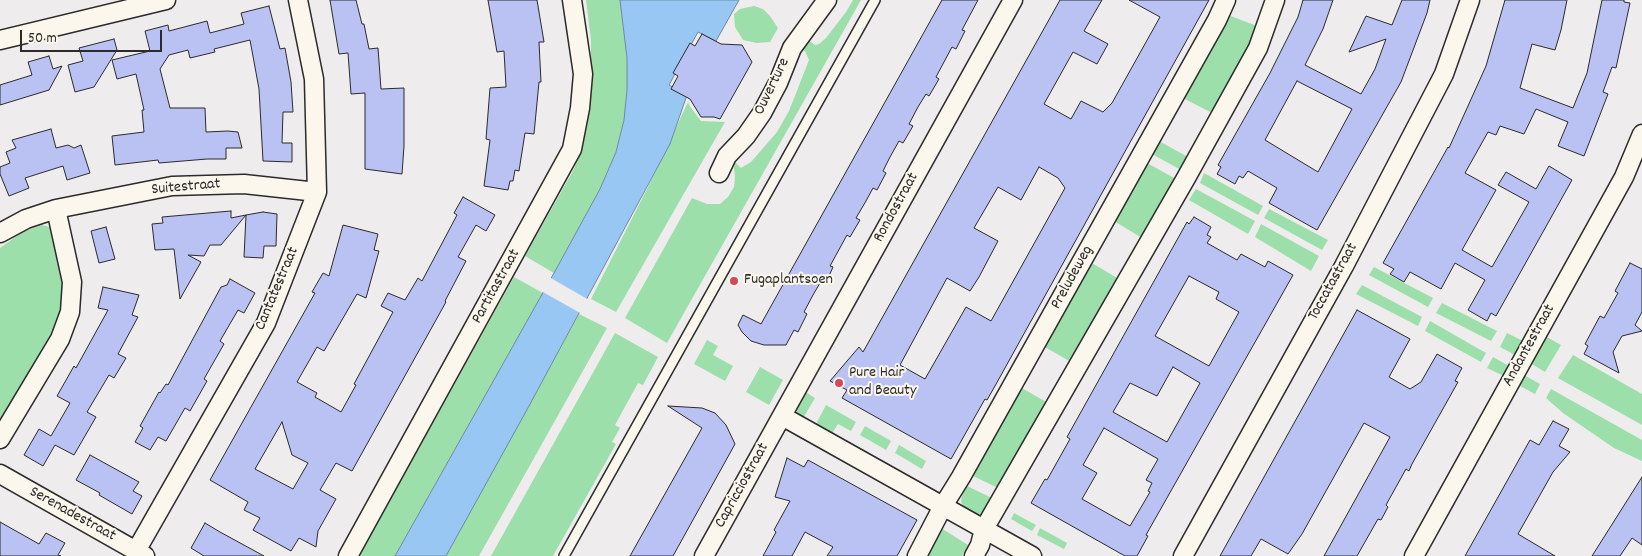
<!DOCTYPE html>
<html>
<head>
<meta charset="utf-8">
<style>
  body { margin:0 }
  #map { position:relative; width:1642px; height:556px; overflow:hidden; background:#eeeced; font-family:Dekko,sans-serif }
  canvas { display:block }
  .scale { position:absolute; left:20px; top:30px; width:142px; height:22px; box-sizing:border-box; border:2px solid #2b2b2b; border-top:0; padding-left:6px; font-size:15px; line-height:18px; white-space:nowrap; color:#2b2b2b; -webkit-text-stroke:4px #fbf7ec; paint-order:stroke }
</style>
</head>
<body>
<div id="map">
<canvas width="1642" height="556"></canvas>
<div class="scale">50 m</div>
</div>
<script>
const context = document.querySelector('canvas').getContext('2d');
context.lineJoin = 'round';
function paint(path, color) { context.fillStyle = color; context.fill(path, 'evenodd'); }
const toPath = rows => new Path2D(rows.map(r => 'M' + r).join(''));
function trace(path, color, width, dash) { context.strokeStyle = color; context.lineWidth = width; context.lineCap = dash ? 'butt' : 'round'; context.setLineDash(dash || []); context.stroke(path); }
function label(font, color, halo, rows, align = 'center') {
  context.font = font + ' Dekko,sans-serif'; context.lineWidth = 4; context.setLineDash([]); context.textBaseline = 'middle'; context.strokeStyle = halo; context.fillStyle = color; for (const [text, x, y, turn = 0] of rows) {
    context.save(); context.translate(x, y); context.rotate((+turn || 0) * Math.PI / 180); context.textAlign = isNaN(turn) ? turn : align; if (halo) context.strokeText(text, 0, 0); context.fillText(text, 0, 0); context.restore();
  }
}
const green = toPath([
  [586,0,620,0,627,58,627,90,624,120,616,152,600,189,554,273,525,256,574,169,582,147,590,92,591,65,591,40],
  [853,0,861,0,667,343,625,318,692,198,707,204,720,204,728,197,734,187,735,177,733,160,741,168,751,162,777,132,789,111,809,60,805,51,799,49,807,39,815,45,819,44,826,38,846,12],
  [754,6,763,9,770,16,778,28,770,42,757,43,743,40,735,27,734,14,740,9],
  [1228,15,1257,26,1248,49,1212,113,1183,98],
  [688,102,691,108,701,121,725,122,616,312,591,299,648,187],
  [1159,141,1188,157,1181,170,1152,154],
  [1147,163,1176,179,1142,238,1114,221],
  [1204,173,1263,206,1258,215,1200,183],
  [1196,189,1255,221,1248,234,1189,200],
  [1269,209,1328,240,1322,250,1264,218],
  [1261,224,1319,256,1311,271,1255,237],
  [42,225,50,227,64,277,64,294,59,317,48,341,0,425,0,248,22,232],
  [1090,262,1119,279,1071,362,1043,346],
  [1374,267,1433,298,1428,307,1369,275],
  [514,277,543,293,395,556,359,556],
  [1362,285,1422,317,1418,326,1356,294],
  [1442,303,1497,331,1491,341,1436,313],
  [579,314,607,328,479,556,445,556],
  [1430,321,1486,353,1481,362,1425,331],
  [615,333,658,357,643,385,638,383,615,425,620,428,612,442,616,444,553,556,491,556],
  [1507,333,1523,341,1515,355,1500,347],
  [1545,336,1561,345,1545,372,1530,363],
  [707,340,718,346,713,355,733,366,725,381,694,364],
  [1573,355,1642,394,1642,425,1558,378],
  [1493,357,1509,366,1504,376,1487,368],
  [760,367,783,380,769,405,746,392],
  [1524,375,1540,384,1535,394,1518,385],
  [1020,387,1048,403,998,488,971,475],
  [1551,389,1642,440,1642,461,1614,448,1563,413,1546,398],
  [804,391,815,398,802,420,798,416,796,408],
  [826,405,856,422,851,431,838,424,831,435,815,426],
  [865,426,891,441,886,450,860,435],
  [899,445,926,461,922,469,895,453],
  [967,486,994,499,983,514,973,514,965,509,961,502,962,495],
  [1014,513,1036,525,1032,531,1011,519],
  [941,528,968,545,962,556,926,556],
  [1040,528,1067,543,1064,549,1037,535]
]);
const water = toPath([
  [620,0,739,0,716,41,698,32,669,85,687,95,670,144,529,406,446,556,395,556,554,273,600,189,616,152,624,120,627,90,627,58,620,0]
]);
const pier = toPath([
  [549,277,589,300,582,314,541,291]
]);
const building = toPath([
  [330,0,356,0,362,24,364,24,369,49,378,48,381,89,404,88,404,146,402,174,365,169,365,93,351,94,348,53,339,54,330,0],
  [488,0,537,0,544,42,539,42,541,82,539,82,534,134,525,133,519,171,515,170,513,181,510,181,508,190,484,186,490,140,486,139,490,88,506,87,504,51,497,52,488,0],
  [942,0,978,0,962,30,965,31,956,49,952,47,936,77,939,79,929,96,926,94,918,107,909,124,913,126,903,143,899,141,890,157,883,171,886,173,877,190,873,188,866,201,856,218,860,220,850,237,847,235,830,266,833,267,829,276,824,284,820,283,813,295,804,312,807,314,798,332,794,330,786,345,764,345,751,341,742,332,738,325,743,315,761,324,942,0],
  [1060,0,1102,0,1084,31,1108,44,1097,64,1073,52,1044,104,1071,119,1081,101,1103,112,1112,103,1160,17,1129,0,1209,0,995,386,987,400,985,399,951,459,842,398,847,390,830,381,859,347,863,352,1060,0],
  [1039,167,1058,178,1065,188,991,321,966,307,925,379,900,365,947,278,970,291,979,277,998,241,974,228,998,187,1021,200,1039,167],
  [1303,0,1333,0,1323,29,1305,65,1361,94,1375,69,1386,39,1349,52,1366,16,1392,25,1402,0,1430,0,1427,13,1401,82,1317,230,1269,203,1277,188,1248,171,1243,178,1239,176,1235,184,1217,174,1221,167,1218,165,1270,73,1298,17,1303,0],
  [1297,81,1352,109,1318,172,1265,140,1297,81],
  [1505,0,1567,0,1561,30,1555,50,1532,44,1520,88,1573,108,1587,73,1602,0,1624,0,1624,2,1630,3,1616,68,1612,67,1603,92,1608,94,1584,156,1558,146,1568,122,1536,109,1524,134,1500,126,1496,135,1488,132,1465,173,1496,190,1462,250,1492,267,1529,202,1498,185,1506,172,1536,189,1549,166,1572,180,1496,316,1491,313,1487,321,1468,310,1485,280,1455,263,1441,289,1410,272,1404,282,1390,274,1394,269,1383,263,1448,147,1449,148,1486,66,1505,0],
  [269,6,280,49,285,48,291,82,293,112,283,112,282,143,292,143,292,162,263,161,259,89,250,40,214,49,215,52,190,58,188,50,169,55,160,69,170,108,205,108,206,132,228,131,238,132,242,148,226,148,226,159,207,159,159,163,158,160,115,165,112,136,144,132,142,110,144,110,136,74,117,79,112,60,150,51,145,31,168,25,169,31,207,21,210,33,244,24,241,13,269,6],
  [702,34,721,44,742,45,752,62,720,119,714,117,701,117,690,99,671,89,678,76,673,73,690,43,695,46,702,34],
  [114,39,117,50,94,87,75,92,68,65,83,61,79,48,114,39],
  [49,56,53,69,62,66,49,90,0,105,0,85,32,75,28,62,49,56],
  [51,129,56,148,68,145,74,148,81,145,90,173,67,180,63,166,25,178,29,188,9,196,0,174,0,167,10,163,6,152,16,148,12,140,51,129],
  [463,197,495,215,486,231,476,225,458,257,466,261,445,301,446,302,352,471,336,463,320,490,336,499,318,531,316,547,299,538,291,551,253,530,260,518,244,510,248,502,210,480,315,293,312,292,323,273,329,276,343,225,378,234,374,250,379,251,366,298,357,294,324,351,317,347,297,382,317,393,315,397,341,412,356,385,354,384,393,312,381,306,388,293,405,300,418,278,422,281,457,215,454,213,463,197],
  [282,422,292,455,308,463,293,489,255,469,282,422],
  [231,211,231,218,246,215,221,245,210,245,204,256,188,255,201,262,180,299,174,249,155,250,152,224,163,223,162,217,231,211],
  [263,212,277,214,276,246,264,246,263,258,244,257,246,215,263,212],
  [1194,217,1211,227,1207,235,1211,237,1207,243,1237,260,1241,254,1265,267,1268,261,1293,275,1146,535,1148,536,1137,556,1125,556,1031,503,1045,479,1047,480,1070,439,1067,437,1187,222,1189,224,1194,217],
  [1189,276,1219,292,1216,299,1239,312,1209,366,1155,336,1189,276],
  [1173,367,1200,383,1167,442,1113,412,1130,383,1157,396,1173,367],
  [1104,428,1158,459,1146,480,1152,483,1148,491,1150,492,1130,526,1082,499,1097,473,1083,465,1104,428],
  [106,227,115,259,99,263,91,231,106,227],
  [1630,263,1642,269,1642,312,1635,325,1642,331,1622,336,1613,352,1619,373,1584,354,1588,346,1585,344,1600,316,1604,318,1618,293,1615,291,1630,263],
  [230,279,255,293,244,313,238,310,220,341,224,344,204,379,207,381,190,411,185,408,166,441,158,437,150,450,135,442,143,428,140,426,159,392,160,393,166,384,168,385,221,287,227,285,230,279],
  [103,287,139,295,132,315,138,317,118,354,126,358,114,378,109,375,87,412,96,417,74,455,55,445,43,466,24,455,39,429,51,436,70,403,57,396,74,366,76,368,108,310,98,308,103,287],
  [1357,310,1410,339,1389,377,1410,389,1421,382,1437,354,1462,368,1455,381,1458,382,1412,464,1409,471,1406,469,1386,505,1388,507,1381,520,1378,519,1357,556,1324,556,1390,437,1364,423,1302,534,1288,554,1261,539,1251,556,1220,556,1357,310],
  [668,406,702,408,715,413,726,425,735,444,673,556,630,556,702,428,668,406],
  [1553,421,1569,429,1559,446,1570,452,1553,472,1518,534,1555,556,1465,556,1530,440,1539,445,1553,421],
  [90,455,139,482,133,491,142,496,132,514,99,495,100,493,76,480,90,455],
  [787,458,804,467,808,460,917,520,897,556,827,556,833,547,805,532,792,556,763,556,776,532,774,530,790,501,775,497,787,458],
  [1642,477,1642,545,1632,538,1620,556,1592,556,1642,477],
  [0,522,39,544,46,533,65,543,58,555,61,556,0,556,0,522],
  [205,523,220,532,264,556,204,556,191,548,205,523]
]);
const service = toPath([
  [564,556,875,0]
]);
const minor = toPath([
  [0,40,166,0],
  [719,173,727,156,746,136,762,113,778,83,792,48,827,0],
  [56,209,172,186,244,184,317,192],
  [0,233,26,219,56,209,72,282,70,312,60,339,0,439],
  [782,416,1032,556],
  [0,474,145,556],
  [136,551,266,323,317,192,314,79,298,0],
  [348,556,572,149,580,108,583,74,572,0],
  [704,556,1013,0],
  [917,556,943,506,961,477,1217,20,1226,0],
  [974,556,980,545,984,529,1186,178,1258,48,1275,0],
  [1183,556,1344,266,1444,74,1470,0],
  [1414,556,1624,177,1642,134]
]);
const markers = [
  [734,281,5,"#d1495b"],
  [839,383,5,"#d1495b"]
];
const streetNames = [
  ["Ouverture",773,87,-64],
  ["Suitestraat",186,188,-5],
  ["Rondostraat",897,208,-61],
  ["Preludeweg",1073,278,-61],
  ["Toccatastraat",1334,282,-61],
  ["Partitastraat",497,287,-61],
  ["Cantatestraat",278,289,-67],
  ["Andantestraat",1530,346,-61],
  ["Capricciostraat",743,486,-61],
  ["Serenadestraat",72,515,29]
];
const poiNames = [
  ["Fugaplantsoen",744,281],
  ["Pure Hair",849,374],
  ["and Beauty",849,392]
];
paint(green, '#9ddfaa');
paint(water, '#99c7f4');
trace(water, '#6d89a4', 1);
paint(pier, '#eeeced');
paint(building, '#bac1f3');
trace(building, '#2b2b2b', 1);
trace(service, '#2b2b2b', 12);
trace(minor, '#2b2b2b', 21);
trace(service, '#fbf7ec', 9);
trace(minor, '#fbf7ec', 18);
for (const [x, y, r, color] of markers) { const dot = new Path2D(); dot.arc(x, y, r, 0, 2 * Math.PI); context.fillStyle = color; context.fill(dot); trace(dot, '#fbf7ec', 2); }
label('16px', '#2b2b2b', '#fbf7ec', streetNames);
label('16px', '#2b2b2b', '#fbf7ec', poiNames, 'left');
</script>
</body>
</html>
